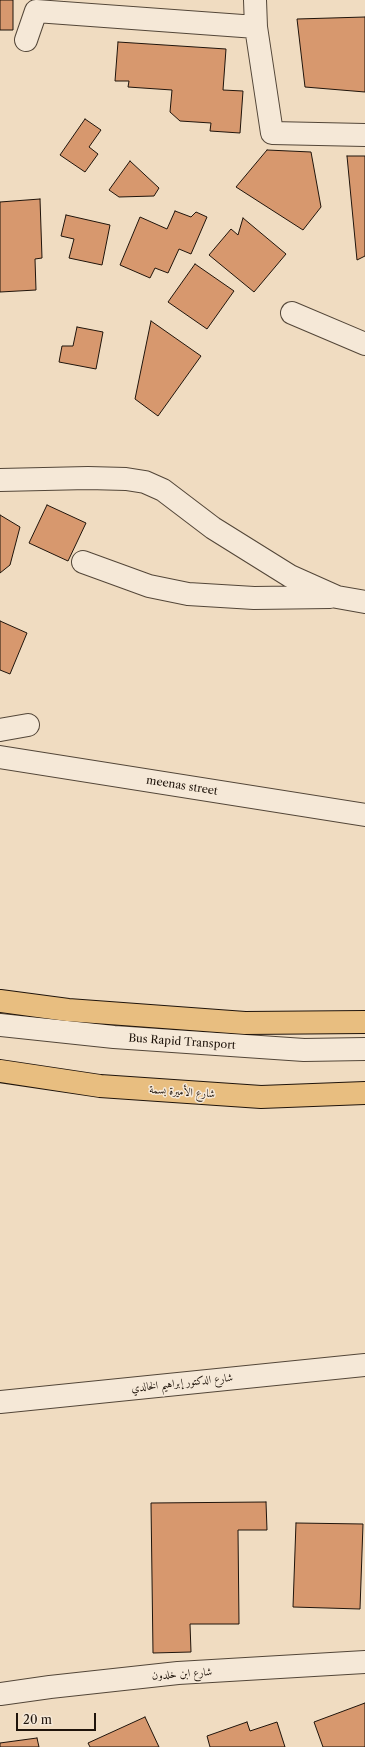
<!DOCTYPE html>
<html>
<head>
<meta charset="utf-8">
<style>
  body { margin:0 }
  #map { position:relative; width:365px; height:1747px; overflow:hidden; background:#f0dcc1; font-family:"Libre Caslon Text",serif }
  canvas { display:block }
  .scale { position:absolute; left:16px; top:1713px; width:80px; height:18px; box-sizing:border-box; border:2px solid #1f140b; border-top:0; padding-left:5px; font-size:12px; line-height:14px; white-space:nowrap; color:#1f140b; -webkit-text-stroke:3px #f5e8d7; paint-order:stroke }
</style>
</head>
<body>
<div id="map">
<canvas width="365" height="1747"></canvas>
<div class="scale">20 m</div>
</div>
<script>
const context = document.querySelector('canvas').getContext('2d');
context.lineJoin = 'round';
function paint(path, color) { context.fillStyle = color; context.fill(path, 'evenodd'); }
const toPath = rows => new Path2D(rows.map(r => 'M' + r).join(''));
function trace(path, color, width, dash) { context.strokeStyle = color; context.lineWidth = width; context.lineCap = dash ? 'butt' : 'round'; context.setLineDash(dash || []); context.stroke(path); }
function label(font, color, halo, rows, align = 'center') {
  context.font = font + ' "Libre Caslon Text",Amiri,serif'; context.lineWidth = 3; context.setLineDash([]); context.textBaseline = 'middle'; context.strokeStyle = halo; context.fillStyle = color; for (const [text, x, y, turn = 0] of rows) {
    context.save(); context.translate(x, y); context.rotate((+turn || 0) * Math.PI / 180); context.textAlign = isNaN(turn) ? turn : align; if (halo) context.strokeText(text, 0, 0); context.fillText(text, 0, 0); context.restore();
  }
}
const building = toPath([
  [0,0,13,0,13,30,0,30,0,0],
  [365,17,365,92,305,87,297,19,365,17],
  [118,42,226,49,223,90,243,91,240,133,210,131,211,123,180,121,170,112,172,90,128,87,129,81,115,81,118,42],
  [85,119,101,130,89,147,98,154,85,172,60,155,85,119],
  [267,150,311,152,321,207,303,230,236,187,267,150],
  [347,156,365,156,365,256,357,260,347,156],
  [130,161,159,188,154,196,119,197,109,190,130,161],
  [40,199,42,258,35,259,36,290,0,292,0,202,40,199],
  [175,211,191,217,196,212,207,217,191,254,179,249,168,273,155,268,150,278,120,265,140,217,167,229,175,211],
  [66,215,110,225,102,265,69,258,74,239,61,236,66,215],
  [243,218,286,254,254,292,209,255,231,229,238,235,243,218],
  [195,264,234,291,207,329,168,302,195,264],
  [151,321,201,356,158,416,135,399,151,321],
  [77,327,103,332,96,369,59,362,62,346,73,346,77,327],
  [47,505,86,523,68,561,29,543,47,505],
  [0,515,20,527,10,565,0,573,0,515],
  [0,621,27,633,10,674,0,670,0,621],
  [266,1502,267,1530,238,1530,239,1624,190,1624,191,1652,153,1653,151,1503,266,1502],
  [296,1523,363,1524,360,1609,293,1607,296,1523],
  [365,1703,365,1747,323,1747,314,1722,365,1703],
  [145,1717,159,1747,90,1747,88,1743,145,1717],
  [247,1722,250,1731,277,1722,285,1747,210,1747,207,1736,247,1722],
  [37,1738,39,1747,0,1747,0,1743,37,1738]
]);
const minor = toPath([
  [255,0,256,27,272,133,365,135],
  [26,40,36,11,256,27],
  [292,313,365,344],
  [0,480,88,478,126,479,145,482,163,490,213,528,290,576,337,597,365,602],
  [83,562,149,586,188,594,254,598,330,597],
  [0,730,28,725],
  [0,757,365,815],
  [0,1025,114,1037,304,1050,365,1049],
  [0,1402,365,1365],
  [0,1694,50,1687,178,1673,365,1662]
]);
const major = toPath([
  [0,1001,68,1010,245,1023,365,1022],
  [0,1071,100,1086,261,1097,365,1093]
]);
const streetNames = [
  ["meenas street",182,786,9],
  ["Bus Rapid Transport",182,1042,4],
  ["شارع الأميرة بسمة",182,1092,4],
  ["شارع الدكتور إبراهيم الخالدي",182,1383,-6],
  ["شارع ابن خلدون",182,1674,-4]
];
paint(building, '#d7986e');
trace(building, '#1f140b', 1);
trace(minor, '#534638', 24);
trace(major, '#1f140b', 24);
trace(minor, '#f5e8d7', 22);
trace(major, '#e8be80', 22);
label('11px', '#1f140b', '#f5e8d7', streetNames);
</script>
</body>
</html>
